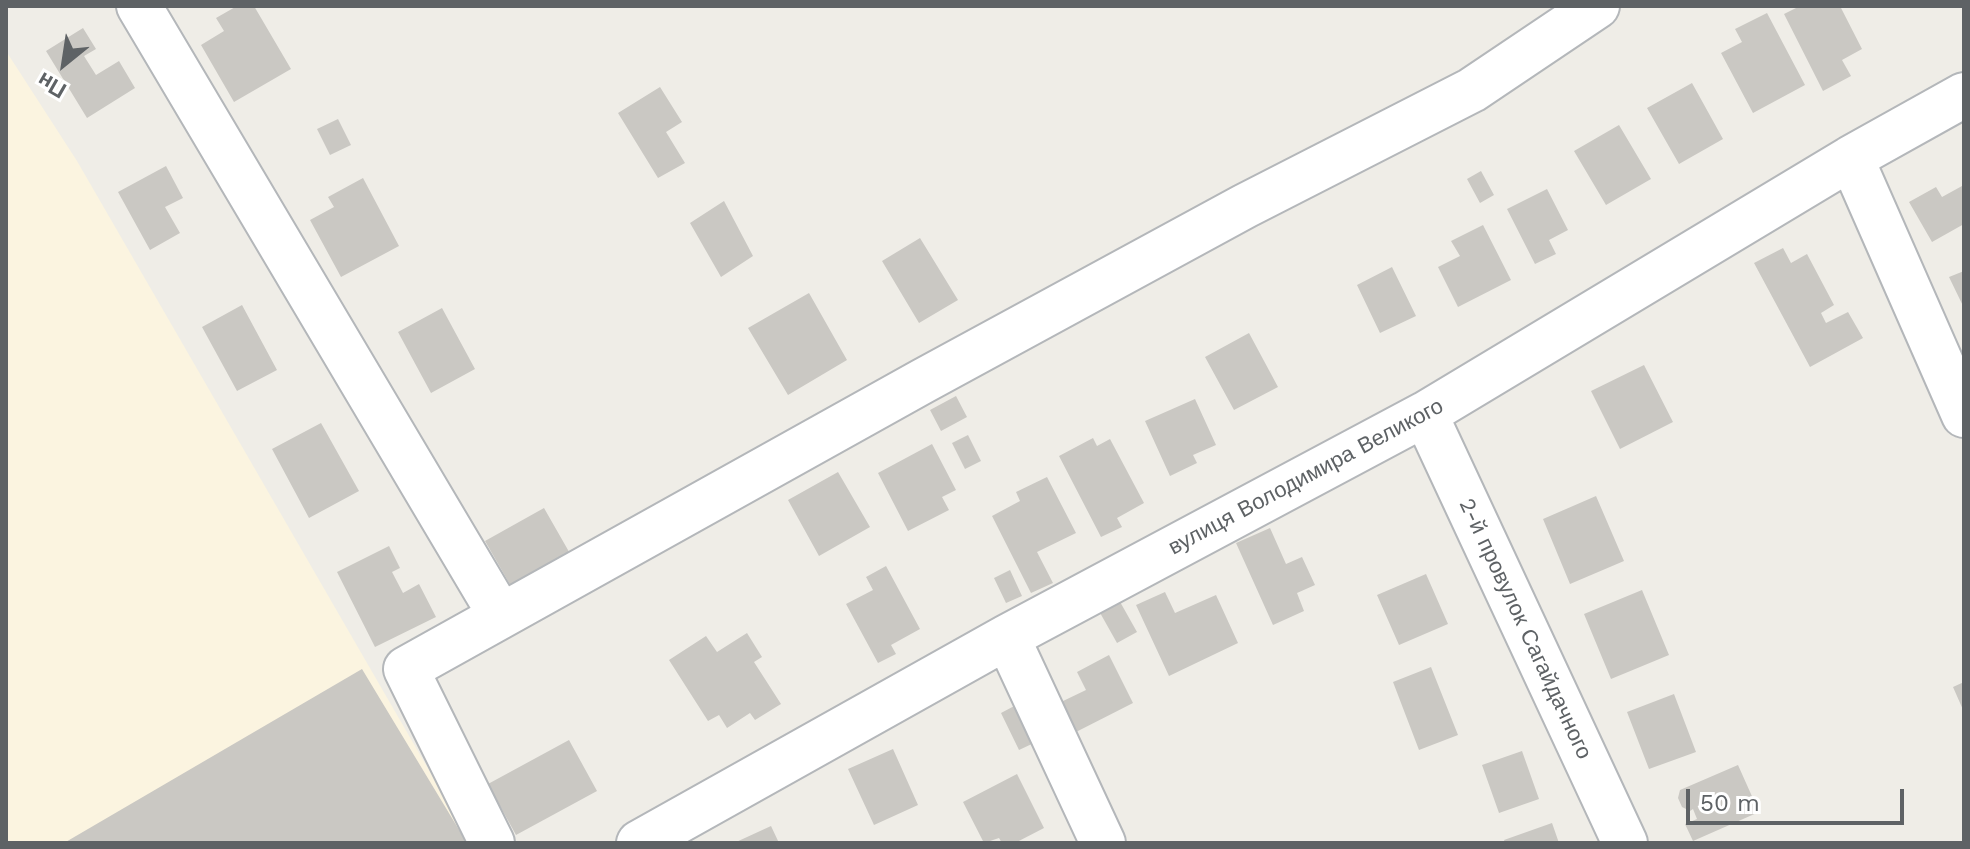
<!DOCTYPE html>
<html>
<head>
<meta charset="utf-8">
<style>
  body { margin:0 }
  #map { position:relative; width:1970px; height:849px; overflow:hidden; background:#efede7; font-family:"Work Sans",sans-serif }
  canvas { display:block }
  .frame { position:absolute; inset:0; border:8px solid #5e6265; pointer-events:none }
  .north { position:absolute; left:24px; top:24px; width:80px; height:80px; -webkit-text-stroke:6px #fff; paint-order:stroke; rotate:210deg; font-size:22px; font-weight:700; line-height:32px; text-align:center; color:#5e6265 }
  .north::after { content:''; display:block; margin:auto; width:28px; height:36px; background:#5e6265; clip-path:polygon(50% 0,100% 100%,50% 72%,0 100%) }
  .scale { position:absolute; left:1686px; top:789px; width:218px; height:36px; box-sizing:border-box; border:4px solid #5e6265; border-top:0; padding-left:10px; font-size:24px; line-height:28px; white-space:nowrap; color:#5e6265; -webkit-text-stroke:6px #fff; paint-order:stroke }
</style>
</head>
<body>
<div id="map">
<canvas width="1970" height="849"></canvas>
<div class="frame"></div>
<div class="north">Пн</div>
<div class="scale">50 m</div>
</div>
<script>
const context = document.querySelector('canvas').getContext('2d');
context.lineJoin = 'round';
function paint(path, color) { context.fillStyle = color; context.fill(path, 'evenodd'); }
const toPath = rows => new Path2D(rows.map(r => 'M' + r).join(''));
function trace(path, color, width, dash) { context.strokeStyle = color; context.lineWidth = width; context.lineCap = dash ? 'butt' : 'round'; context.setLineDash(dash || []); context.stroke(path); }
function label(font, color, halo, rows, align = 'center') {
  context.font = font + ' "Work Sans",sans-serif'; context.lineWidth = 8; context.setLineDash([]); context.textBaseline = 'middle'; context.strokeStyle = halo; context.fillStyle = color; for (const [text, x, y, turn = 0] of rows) {
    context.save(); context.translate(x, y); context.rotate((+turn || 0) * Math.PI / 180); context.textAlign = isNaN(turn) ? turn : align; if (halo) context.strokeText(text, 0, 0); context.fillText(text, 0, 0); context.restore();
  }
}
const commercial = toPath([
  [6,51,77,161,471,843,6,843]
]);
const building = toPath([
  [237,6,254,6,291,69,234,102,201,45,224,31,216,18],
  [1800,6,1840,6,1862,49,1842,60,1851,76,1823,91,1784,14],
  [1767,13,1805,85,1753,113,1721,53,1742,42,1735,29],
  [83,28,96,49,84,56,96,75,119,61,135,88,87,118,46,51],
  [1692,83,1723,139,1679,164,1647,108],
  [660,87,682,122,666,132,685,163,658,178,618,113],
  [338,119,351,145,330,155,317,129],
  [1619,125,1651,179,1606,205,1574,151],
  [166,166,183,198,165,207,180,233,150,250,118,192],
  [1481,171,1494,195,1480,203,1467,179],
  [363,178,399,246,341,277,310,220,334,207,328,197],
  [1962,186,1964,224,1932,242,1909,202,1936,187,1942,197],
  [1547,189,1568,230,1549,240,1556,254,1535,264,1507,209],
  [724,201,753,256,721,277,690,223],
  [1483,225,1511,280,1458,307,1438,267,1460,256,1451,241],
  [920,238,958,300,919,323,882,261],
  [1783,248,1791,263,1807,254,1834,305,1821,313,1826,323,1848,312,1863,338,1810,367,1754,263],
  [1392,267,1416,316,1380,333,1357,285],
  [1964,271,1964,308,1949,277],
  [809,293,847,360,788,395,748,328],
  [242,305,277,370,237,391,202,327],
  [442,308,475,369,431,393,398,332],
  [1249,333,1278,387,1234,410,1205,357],
  [1644,365,1673,422,1620,449,1591,391],
  [956,396,967,417,941,431,930,410],
  [1195,399,1216,445,1193,455,1197,463,1170,476,1145,421],
  [321,423,359,491,309,518,272,449],
  [968,435,981,461,965,469,952,443],
  [1093,438,1097,446,1110,439,1144,503,1117,518,1122,527,1101,537,1059,456],
  [932,444,956,490,942,497,949,510,908,531,878,473],
  [838,472,870,527,819,556,788,500],
  [1047,477,1076,533,1037,552,1053,583,1031,593,992,516,1020,501,1016,492],
  [1596,496,1624,561,1570,584,1543,519],
  [544,508,576,564,512,588,485,541],
  [1270,528,1286,564,1302,557,1315,585,1297,593,1304,611,1273,625,1236,543],
  [389,546,400,568,392,572,403,593,419,584,436,617,375,647,337,572],
  [886,566,920,629,891,645,896,654,878,663,846,604,873,590,866,577],
  [1010,570,1022,596,1006,603,994,578],
  [1426,574,1448,624,1399,645,1377,595],
  [1642,590,1669,655,1611,679,1584,614],
  [1165,592,1175,613,1216,595,1238,643,1169,676,1136,605],
  [1119,600,1137,632,1117,643,1099,611],
  [747,633,762,657,754,662,781,704,755,720,750,713,727,728,719,715,708,721,669,660,706,636,717,652],
  [1109,655,1133,703,1076,732,1061,702,1086,690,1077,672],
  [1431,667,1458,735,1419,750,1393,682],
  [362,669,467,843,64,843],
  [1964,682,1964,712,1953,687],
  [1674,694,1696,752,1649,769,1627,712],
  [1018,704,1036,742,1019,750,1001,713],
  [569,740,597,791,516,835,488,784],
  [893,749,918,805,874,825,848,769],
  [1522,751,1539,799,1499,813,1482,765],
  [1738,765,1759,812,1693,841,1685,824,1697,819,1693,809,1690,811,1682,807,1678,798,1680,790],
  [1017,774,1044,828,1015,843,1002,843,999,838,984,843,963,802],
  [1552,823,1559,843,1505,843,1504,840],
  [771,826,779,843,734,843]
]);
const minor = toPath([
  [139,6,501,616],
  [1851,158,1964,415],
  [1425,414,1625,843],
  [1007,637,1103,843],
  [492,843,406,669,923,381,1245,206,1472,90,1597,6],
  [639,843,1007,637,1425,414,1851,158,1964,95]
]);
const streetNames = [
  ["вулиця Володимира Великого",1306,477,-28],
  ["2-й провулок Сагайдачного",1525,629,65]
];
paint(commercial, '#fbf4e0');
paint(building, '#cac8c3');
trace(minor, '#b4b7ba', 48);
trace(minor, '#fff', 44);
label('22px', '#5e6265', '#fff', streetNames);
</script>
</body>
</html>
